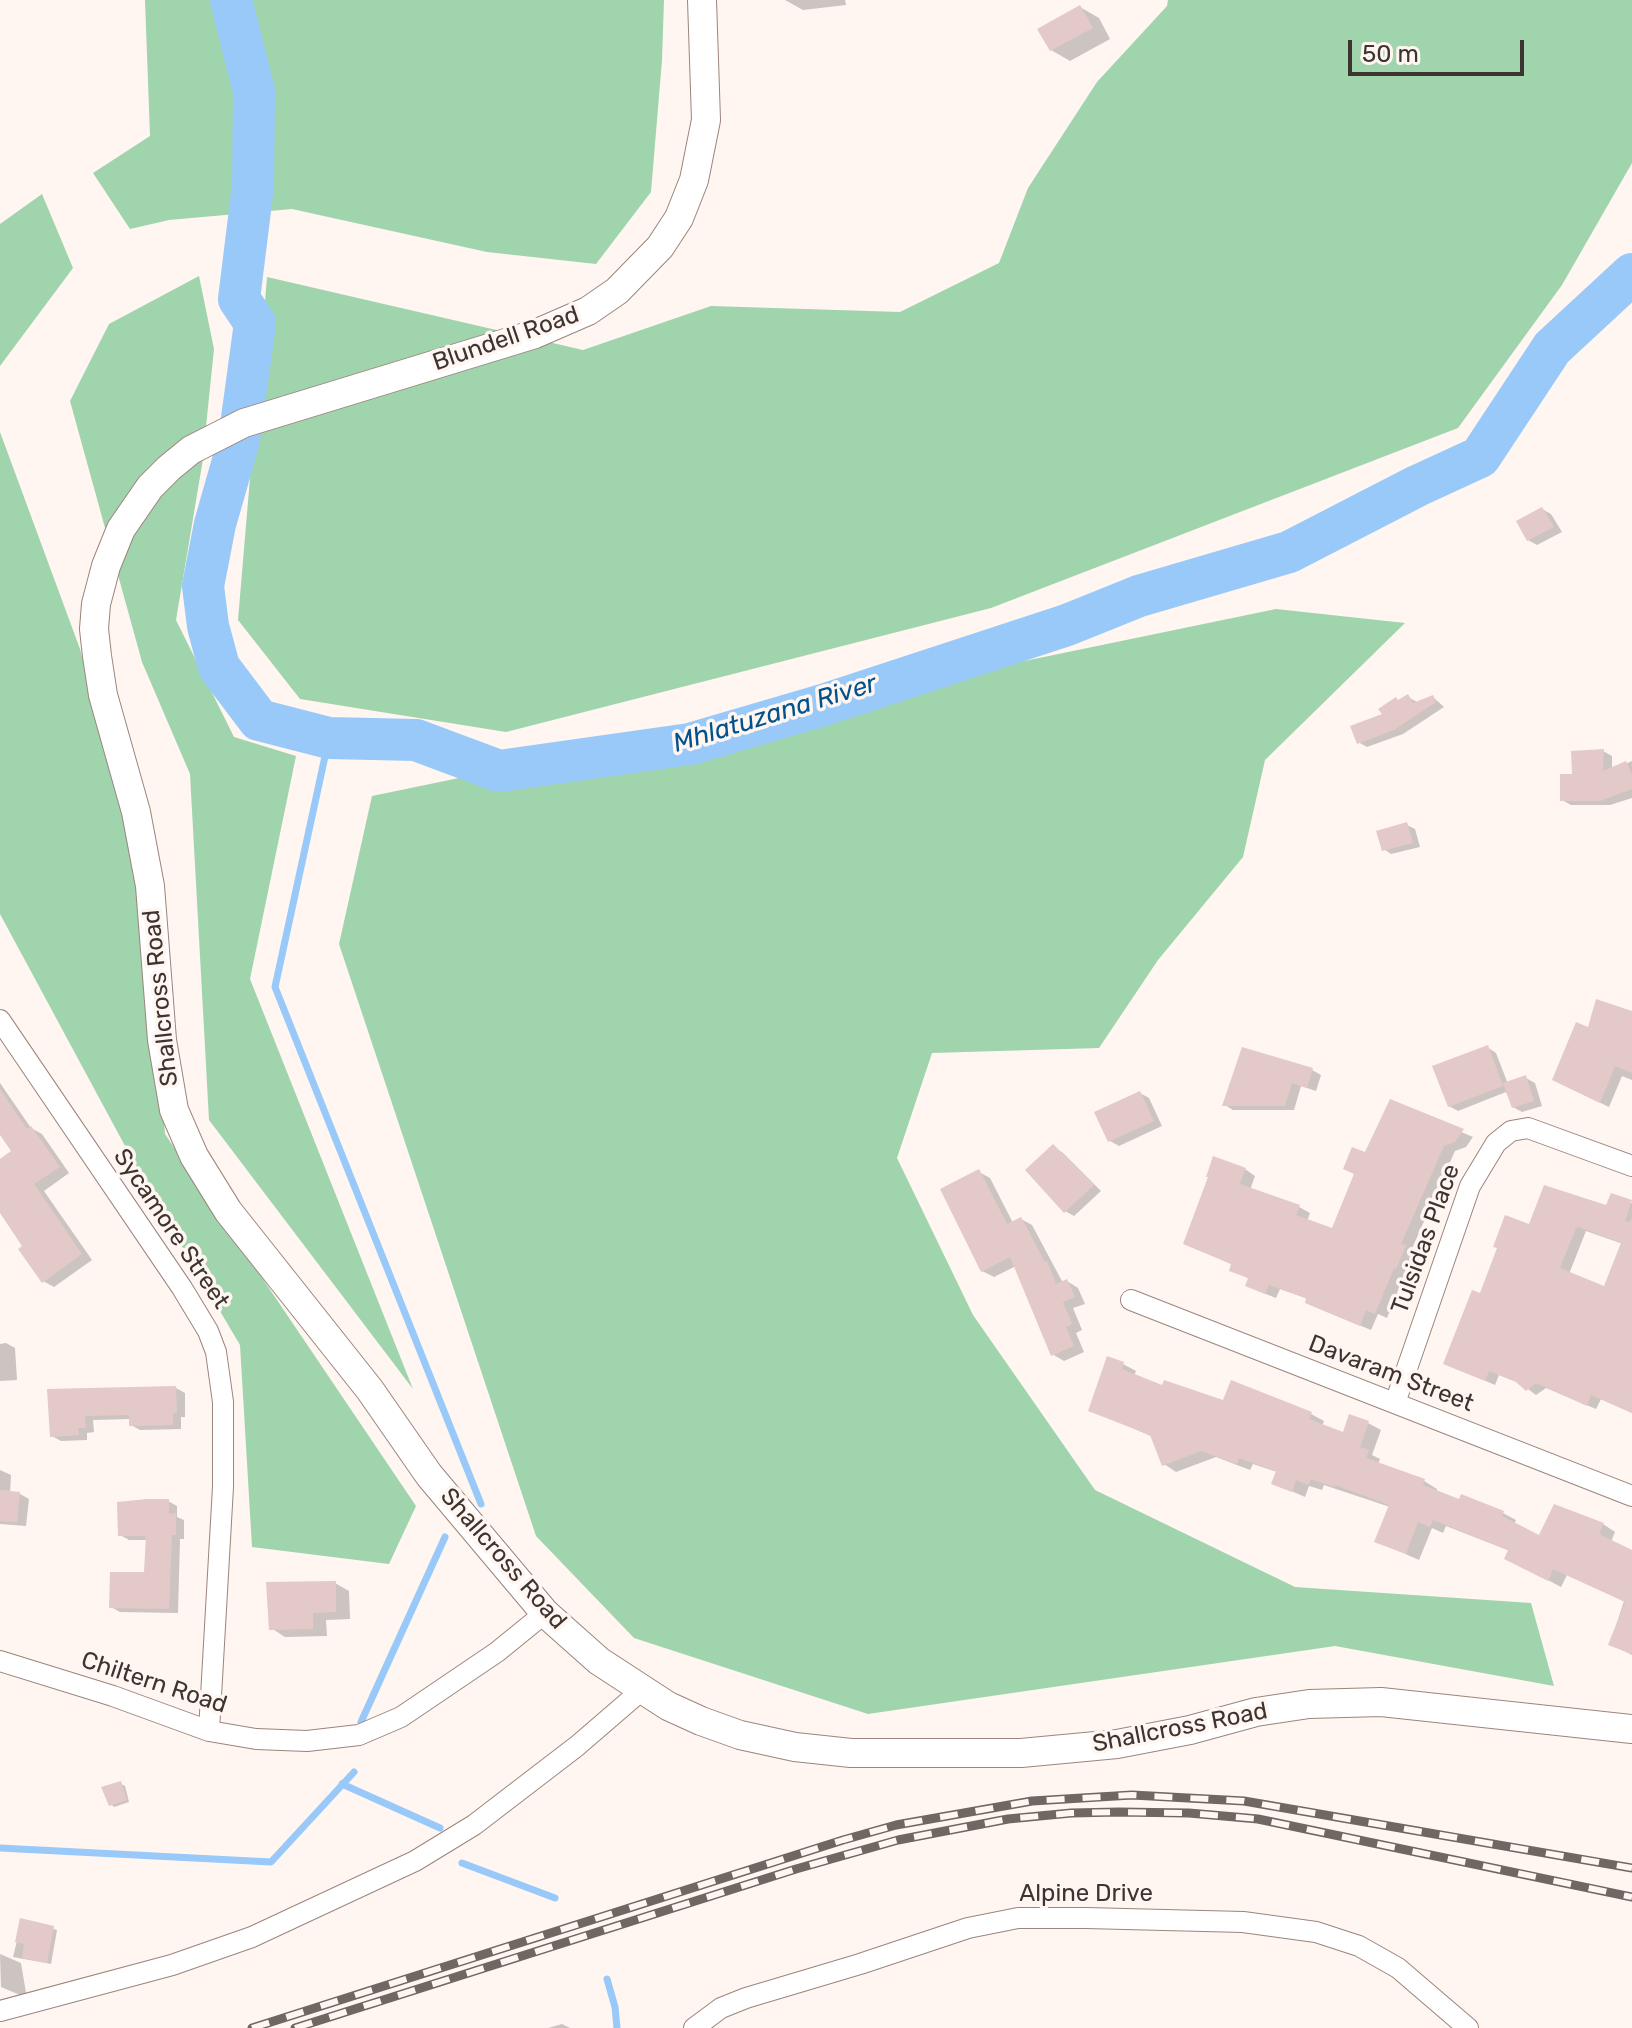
<!DOCTYPE html>
<html>
<head>
<meta charset="utf-8">
<style>
  body { margin:0 }
  #map { position:relative; width:1632px; height:2028px; overflow:hidden; background:#fff5f1; font-family:Rubik,sans-serif }
  canvas { display:block }
  .scale { position:absolute; left:1348px; top:40px; width:176px; height:36px; box-sizing:border-box; border:4px solid #3d3430; border-top:0; padding-left:10px; font-size:24px; line-height:28px; white-space:nowrap; color:#3d3430; -webkit-text-stroke:6px #fff5f1; paint-order:stroke }
</style>
</head>
<body>
<div id="map">
<canvas width="1632" height="2028"></canvas>
<div class="scale">50 m</div>
</div>
<script>
const context = document.querySelector('canvas').getContext('2d');
context.lineJoin = 'round';
function paint(path, color) { context.fillStyle = color; context.fill(path, 'evenodd'); }
const toPath = rows => new Path2D(rows.map(r => 'M' + r).join(''));
function trace(path, color, width, dash) { context.strokeStyle = color; context.lineWidth = width; context.lineCap = dash ? 'butt' : 'round'; context.setLineDash(dash || []); context.stroke(path); }
function label(font, color, halo, rows, align = 'center') {
  context.font = font + ' Rubik,sans-serif'; context.lineWidth = 7; context.setLineDash([]); context.textBaseline = 'middle'; context.strokeStyle = halo; context.fillStyle = color; for (const [text, x, y, turn = 0] of rows) {
    context.save(); context.translate(x, y); context.rotate((+turn || 0) * Math.PI / 180); context.textAlign = isNaN(turn) ? turn : align; if (halo) context.strokeText(text, 0, 0); context.fillText(text, 0, 0); context.restore();
  }
}
const green = toPath([
  [145,0,664,0,662,60,651,192,596,264,487,252,292,209,169,220,130,229,93,173,150,136],
  [1168,0,1632,0,1632,163,1562,285,1458,428,991,608,506,732,300,699,238,620,267,277,583,350,711,306,900,312,999,263,1028,188,1097,82,1167,6],
  [42,194,73,268,0,366,0,224],
  [199,276,214,349,202,465,176,620,234,737,296,756,250,979,413,1389,209,1120,190,774,142,662,70,401,109,324],
  [0,432,80,649,147,907,165,1134,416,1506,389,1564,252,1547,240,1345,152,1196,0,914],
  [1276,609,1405,623,1265,760,1243,857,1158,960,1099,1048,932,1053,897,1158,973,1315,1095,1490,1295,1587,1531,1603,1554,1686,1335,1646,868,1714,634,1638,536,1536,339,944,372,796]
]);
const shadow = toPath([
  [785,0,845,0,846,5,803,10],
  [1080,7,1099,18,1110,39,1070,61,1051,50],
  [1542,509,1551,514,1562,532,1537,545,1528,540],
  [1408,697,1417,702,1433,697,1444,707,1403,734,1367,747,1358,742],
  [1603,751,1612,756,1612,770,1632,761,1632,785,1625,785,1632,789,1632,798,1610,805,1571,805,1562,800,1574,776],
  [1407,825,1415,829,1420,847,1391,854,1384,849],
  [1632,1043,1632,1080,1622,1076,1609,1107,1563,1085],
  [1487,1047,1496,1053,1508,1084,1526,1078,1535,1083,1542,1106,1522,1112,1513,1107,1506,1092,1458,1111,1449,1106],
  [1243,1049,1312,1070,1321,1075,1316,1091,1301,1086,1294,1110,1233,1110,1225,1105],
  [0,1083,31,1128,42,1134,69,1173,44,1191,92,1260,54,1287,43,1281,0,1209,0,1161,14,1152,0,1131],
  [1140,1093,1149,1098,1162,1126,1119,1146,1110,1141],
  [1391,1102,1473,1137,1466,1147,1455,1151,1411,1251,1416,1253,1408,1274,1405,1273,1387,1318,1378,1314,1371,1330,1318,1308,1307,1302,1308,1299,1280,1289,1276,1298,1258,1291,1248,1285,1250,1279,1231,1270,1233,1265,1186,1243,1245,1169,1255,1176,1250,1190,1299,1207,1310,1213,1307,1221,1334,1230],
  [1053,1147,1062,1152,1101,1191,1074,1216,1065,1211],
  [979,1172,990,1178,1013,1223,1021,1219,1032,1225,1063,1283,1067,1281,1078,1288,1085,1304,1073,1308,1082,1330,1076,1333,1084,1352,1064,1361,1052,1354,1016,1266,994,1277,982,1271],
  [1612,1195,1632,1203,1632,1413,1601,1399,1596,1409,1546,1388,1536,1395,1520,1383,1499,1375,1495,1385,1445,1363,1481,1295,1530,1227,1608,1208],
  [1586,1231,1623,1244,1605,1289,1569,1274],
  [6,1343,15,1348,17,1380,0,1381,0,1344],
  [1123,1364,1136,1371,1134,1376,1164,1387,1225,1402,1311,1414,1324,1421,1322,1426,1344,1435,1368,1423,1381,1430,1372,1455,1380,1459,1378,1464,1424,1481,1437,1489,1436,1492,1460,1502,1462,1497,1503,1513,1516,1520,1514,1525,1540,1538,1603,1524,1615,1532,1611,1542,1632,1552,1632,1655,1610,1644,1624,1601,1567,1575,1561,1587,1519,1565,1510,1551,1446,1526,1443,1533,1432,1528,1419,1560,1376,1541,1390,1507,1324,1485,1322,1490,1309,1486,1305,1497,1273,1483,1277,1472,1253,1464,1250,1470,1216,1457,1176,1472,1164,1464,1153,1437,1091,1410],
  [176,1388,185,1393,185,1417,181,1417,181,1429,140,1430,131,1425,131,1419,93,1420,94,1432,87,1433,87,1440,61,1441,52,1436,49,1391],
  [0,1470,11,1475,10,1493,20,1494,29,1499,26,1526,0,1524],
  [168,1501,177,1506,177,1517,184,1520,184,1539,180,1539,178,1613,120,1612,111,1607,146,1574,148,1540,129,1540,120,1535],
  [335,1583,349,1591,350,1619,326,1620,327,1636,285,1637,271,1628],
  [121,1784,125,1786,129,1802,114,1807,111,1804],
  [22,1920,57,1930,51,1964,13,1957],
  [0,1954,21,1963,26,1993,20,1995,1,1987],
  [562,2024,570,2028,548,2028]
]);
const stream = toPath([
  [329,738,275,987,481,1504],
  [361,1722,445,1537],
  [342,1784,440,1828],
  [0,1848,271,1862,354,1772],
  [462,1863,555,1898],
  [607,1979,615,2007,617,2028]
]);
const river = toPath([
  [231,0,254,91,253,186,239,299,255,323,239,440,215,524,203,586,208,626,219,667,259,720,329,738,416,740,499,771,690,744,823,705,1067,625,1139,596,1289,552,1417,486,1480,457,1552,348,1632,274]
]);
const building = toPath([
  [1080,5,1093,28,1050,51,1037,29],
  [1542,507,1554,527,1527,541,1516,521],
  [1408,694,1413,703,1433,695,1436,702,1394,730,1357,744,1350,726,1382,714,1378,709,1396,697,1398,700],
  [1604,749,1603,771,1626,761,1632,775,1632,789,1600,801,1560,801,1560,774,1572,774,1571,751],
  [1407,822,1413,843,1382,851,1376,831],
  [1596,999,1632,1011,1632,1073,1615,1066,1600,1103,1552,1080,1576,1022,1588,1027],
  [1488,1045,1503,1086,1448,1107,1432,1066],
  [1242,1047,1313,1068,1307,1088,1292,1083,1285,1106,1222,1106],
  [1526,1075,1534,1101,1512,1108,1503,1083],
  [0,1089,27,1129,31,1126,60,1167,34,1184,82,1254,42,1283,18,1249,22,1246,0,1213,0,1159,11,1151,0,1135],
  [1140,1091,1154,1121,1108,1142,1094,1112],
  [1390,1099,1464,1129,1455,1142,1444,1146,1401,1244,1406,1245,1396,1269,1394,1268,1375,1314,1366,1310,1360,1326,1305,1303,1306,1298,1269,1285,1265,1294,1245,1286,1248,1278,1229,1271,1231,1264,1183,1244,1208,1177,1206,1177,1213,1156,1246,1168,1240,1184,1300,1205,1296,1215,1332,1228,1354,1174,1343,1169,1352,1147,1365,1152],
  [1053,1144,1094,1185,1064,1213,1025,1170],
  [979,1169,1007,1224,1021,1217,1045,1262,1047,1261,1056,1284,1067,1279,1075,1297,1063,1302,1072,1324,1066,1327,1074,1346,1051,1356,1010,1257,981,1272,940,1189],
  [1544,1185,1606,1205,1611,1193,1632,1200,1625,1221,1629,1222,1632,1218,1632,1413,1591,1395,1587,1406,1536,1383,1526,1391,1516,1382,1489,1371,1485,1381,1443,1364,1472,1290,1480,1293,1497,1248,1493,1247,1505,1215,1529,1224],
  [1579,1227,1621,1243,1604,1286,1560,1268,1576,1228],
  [1107,1356,1124,1362,1122,1369,1162,1385,1164,1380,1223,1400,1231,1380,1312,1412,1309,1419,1343,1432,1349,1414,1369,1421,1360,1447,1369,1450,1366,1458,1425,1479,1423,1485,1459,1499,1461,1494,1504,1511,1502,1516,1539,1535,1554,1504,1604,1523,1599,1534,1632,1550,1632,1654,1608,1645,1625,1602,1553,1569,1548,1581,1504,1559,1508,1550,1433,1520,1430,1527,1418,1522,1406,1554,1374,1542,1389,1505,1335,1485,1334,1487,1311,1479,1308,1485,1296,1480,1292,1492,1271,1484,1276,1471,1239,1458,1237,1464,1201,1451,1162,1466,1150,1435,1088,1411],
  [176,1386,177,1413,173,1413,173,1425,129,1426,129,1415,85,1416,86,1428,78,1428,79,1435,50,1437,47,1389],
  [0,1490,20,1492,17,1522,0,1521],
  [147,1499,169,1499,169,1514,176,1513,176,1535,172,1535,169,1609,109,1608,110,1572,144,1572,146,1536,118,1536,117,1502],
  [336,1581,336,1612,313,1613,313,1629,269,1630,266,1582],
  [121,1781,127,1800,109,1806,101,1787],
  [20,1918,54,1926,47,1963,22,1958,24,1944,15,1942]
]);
const street = toPath([
  [0,1020,182,1288,208,1331,216,1352,223,1402,223,1487,209,1731],
  [1131,1300,1632,1496],
  [1395,1403,1470,1186,1496,1143,1511,1131,1528,1128,1632,1166],
  [0,1661,113,1696,209,1731,256,1739,307,1741,359,1735,401,1717,497,1652,545,1613],
  [0,2011,172,1965,252,1937,415,1861,474,1825,577,1746,642,1690],
  [694,2028,721,2008,746,1998,860,1964,968,1928,1018,1918,1086,1918,1243,1922,1316,1932,1359,1946,1398,1968,1468,2028]
]);
const secondary = toPath([
  [702,0,706,120,694,180,679,218,660,247,617,291,588,311,535,334,244,423,191,450,169,468,150,487,121,529,106,566,96,604,94,629,97,656,103,695,136,812,150,886,162,1040,174,1110,194,1156,228,1211,370,1390,429,1475,545,1613,599,1661,668,1706,701,1721,740,1735,795,1747,851,1753,1021,1753,1117,1744,1190,1730,1256,1712,1309,1704,1381,1702,1632,1729]
]);
const rail = toPath([
  [252,2028,843,1840,896,1825,1032,1801,1132,1795,1244,1801,1632,1868],
  [295,2028,796,1869,898,1840,1008,1819,1071,1813,1119,1812,1189,1813,1258,1819,1632,1897]
]);
const streetNames = [
  ["Blundell Road",506,339,-19],
  ["Shallcross Road",161,998,-96],
  ["Sycamore Street",171,1229,56],
  ["Tulsidas Place",1426,1239,-70],
  ["Davaram Street",1391,1374,21],
  ["Shallcross Road",503,1559,49],
  ["Chiltern Road",154,1683,18],
  ["Shallcross Road",1180,1728,-11],
  ["Alpine Drive",1086,1894]
];
const waterNames = [
  ["Mhlatuzana River",775,714,-17]
];
paint(green, '#a0d4ad');
paint(shadow, '#0003');
trace(stream, '#98c9f9', 7);
trace(river, '#98c9f9', 42);
paint(building, '#e3c9c7');
trace(street, '#9b857c', 22);
trace(secondary, '#9b857c', 30);
trace(street, '#fff', 20);
trace(secondary, '#fff', 28);
trace(rail, '#706763', 9);
trace(rail, '#fff5f1', 6, [18]);
label('24px', '#3d3430', '#fff5f1', streetNames);
label('italic 26px', '#02528b', '#fff5f1', waterNames);
</script>
</body>
</html>
